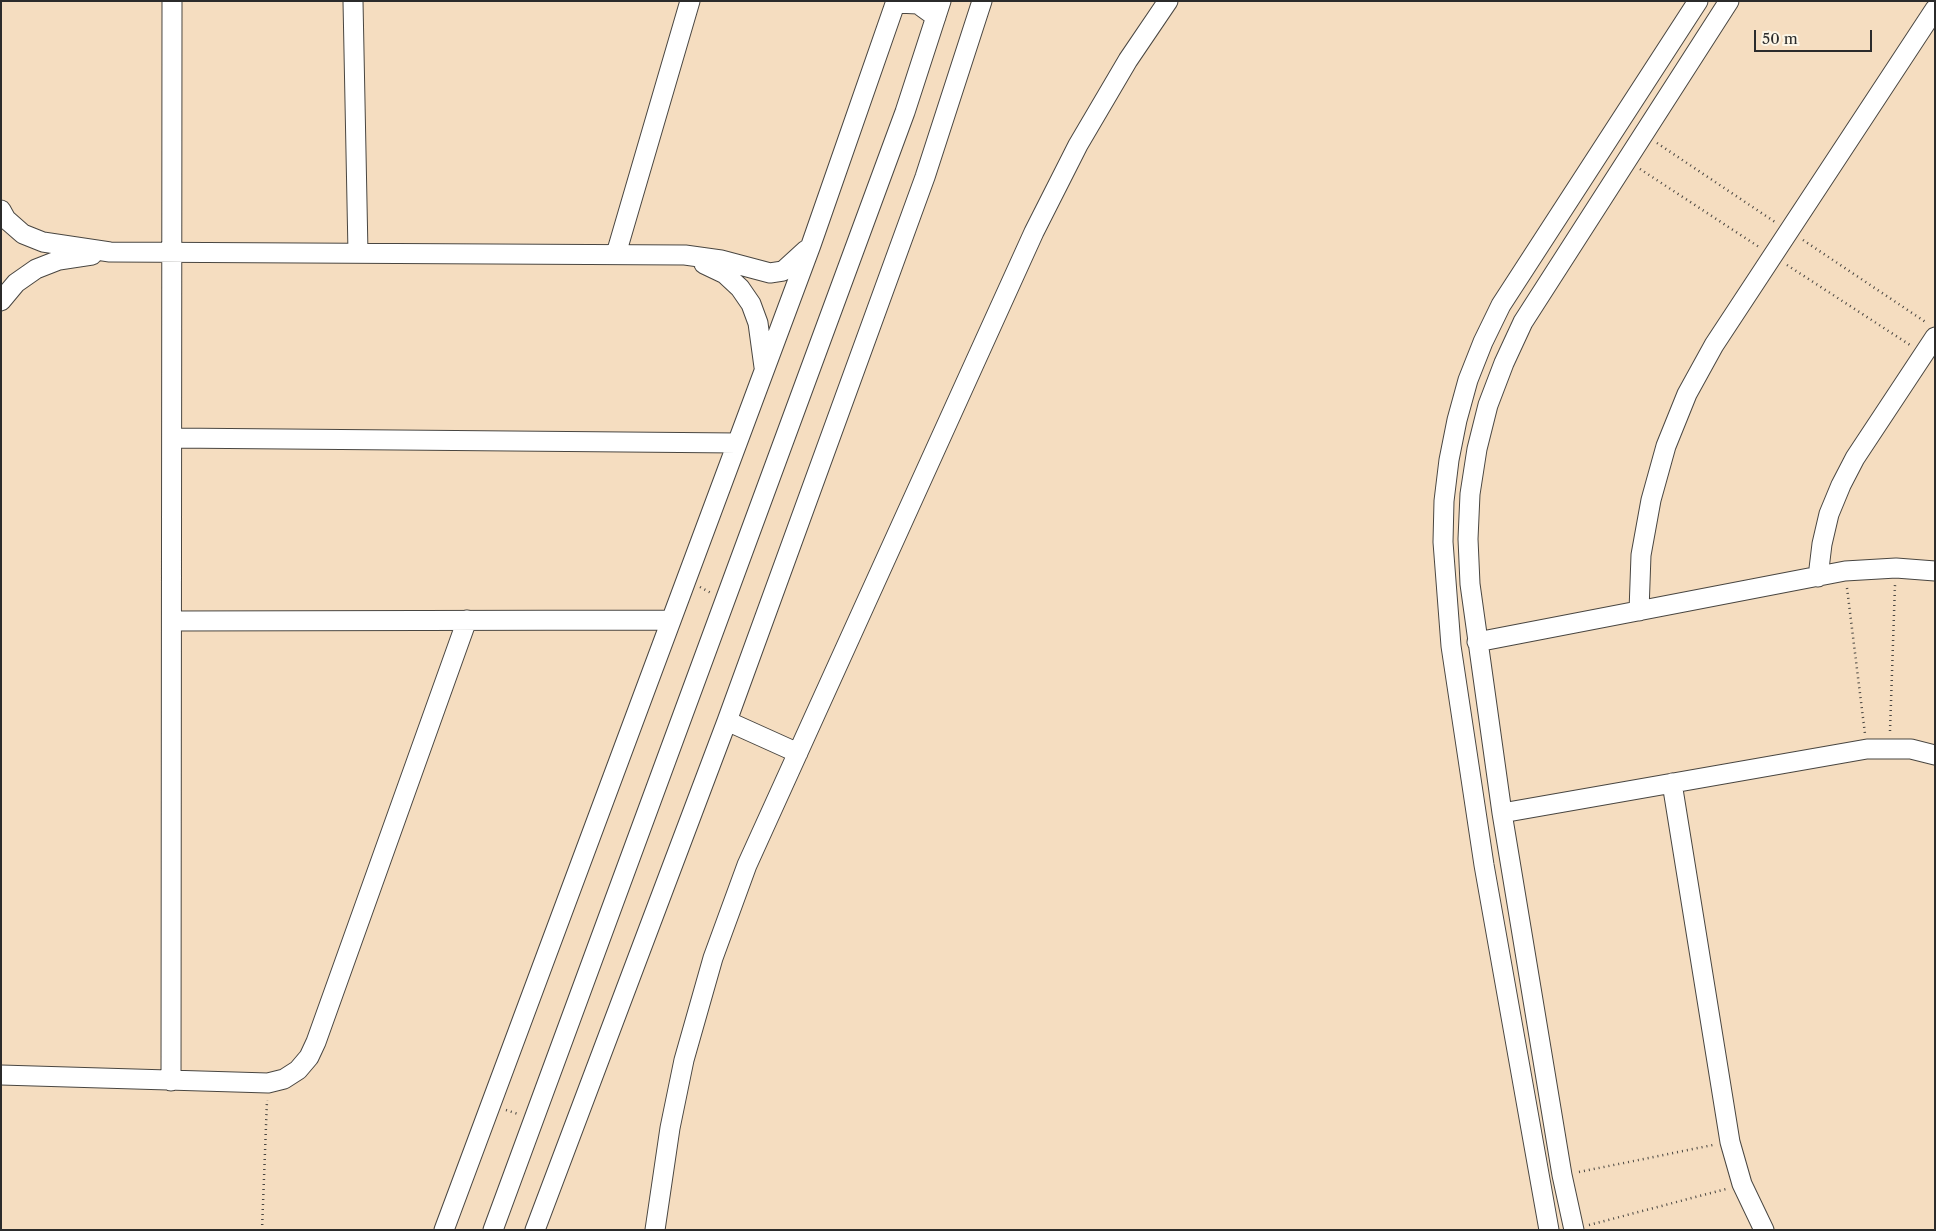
<!DOCTYPE html>
<html>
<head>
<meta charset="utf-8">
<style>
  body { margin:0 }
  #map { position:relative; width:1936px; height:1231px; overflow:hidden; background:#f5ddc0; font-family:"Libre Caslon Text",serif }
  canvas { display:block }
  .frame { position:absolute; inset:0; border:2px solid #2b2b2b; pointer-events:none }
  .scale { position:absolute; left:1754px; top:30px; width:118px; height:22px; box-sizing:border-box; border:2px solid #2b2b2b; border-top:0; padding-left:6px; font-size:15px; line-height:18px; white-space:nowrap; color:#2b2b2b; -webkit-text-stroke:4px #fcf5e5; paint-order:stroke }
</style>
</head>
<body>
<div id="map">
<canvas width="1936" height="1231"></canvas>
<div class="frame"></div>
<div class="scale">50 m</div>
</div>
<script>
const context = document.querySelector('canvas').getContext('2d');
context.lineJoin = 'round';
const toPath = rows => new Path2D(rows.map(r => 'M' + r).join(''));
function trace(path, color, width, dash) { context.strokeStyle = color; context.lineWidth = width; context.lineCap = dash ? 'butt' : 'round'; context.setLineDash(dash || []); context.stroke(path); }
const path = toPath([
  [1657,143,1775,222],
  [1640,169,1759,247],
  [1803,240,1927,323],
  [1787,265,1910,345],
  [700,587,711,593],
  [1847,588,1865,734],
  [1890,731,1895,585],
  [506,1110,518,1114],
  [1579,1172,1713,1145],
  [1589,1225,1726,1189],
  [262,1230,267,1100]
]);
const minor = toPath([
  [353,1,358,253],
  [896,3,918,4,936,17],
  [1,210,6,219,23,234,43,242,110,252,685,255,721,260,770,273,783,271,806,250],
  [616,254,690,1],
  [704,264,725,274,740,288,751,304,758,323,764,367],
  [1,301,16,283,36,269,59,260,92,255],
  [172,438,737,443],
  [1818,577,1822,544,1829,514,1841,485,1855,458,1935,337],
  [1639,611,1641,555,1651,500,1666,446,1687,394,1714,345,1935,9],
  [172,621,671,620],
  [1477,642,1845,571,1896,568,1935,571],
  [727,721,798,753],
  [1672,783,1730,1142,1742,1184,1764,1230],
  [1502,813,1867,749,1911,749,1935,755],
  [1,1075,268,1083,284,1079,298,1070,309,1057,316,1042,467,620],
  [171,1081,172,1],
  [444,1230,811,245,896,1],
  [493,1230,905,112,941,1],
  [535,1230,727,721,925,177,982,1],
  [655,1230,670,1128,684,1060,713,958,747,865,1034,232,1078,145,1128,60,1168,1],
  [1549,1230,1484,865,1451,646,1443,542,1444,501,1449,460,1457,420,1468,380,1483,342,1501,305,1698,1],
  [1574,1230,1562,1175,1502,813,1470,584,1468,539,1470,494,1477,449,1488,405,1504,363,1523,322,1729,1]
]);
trace(minor, '#494641', 21);
trace(path, '#494641', 2.5, [1, 4]);
trace(minor, '#fff', 19);
</script>
</body>
</html>
